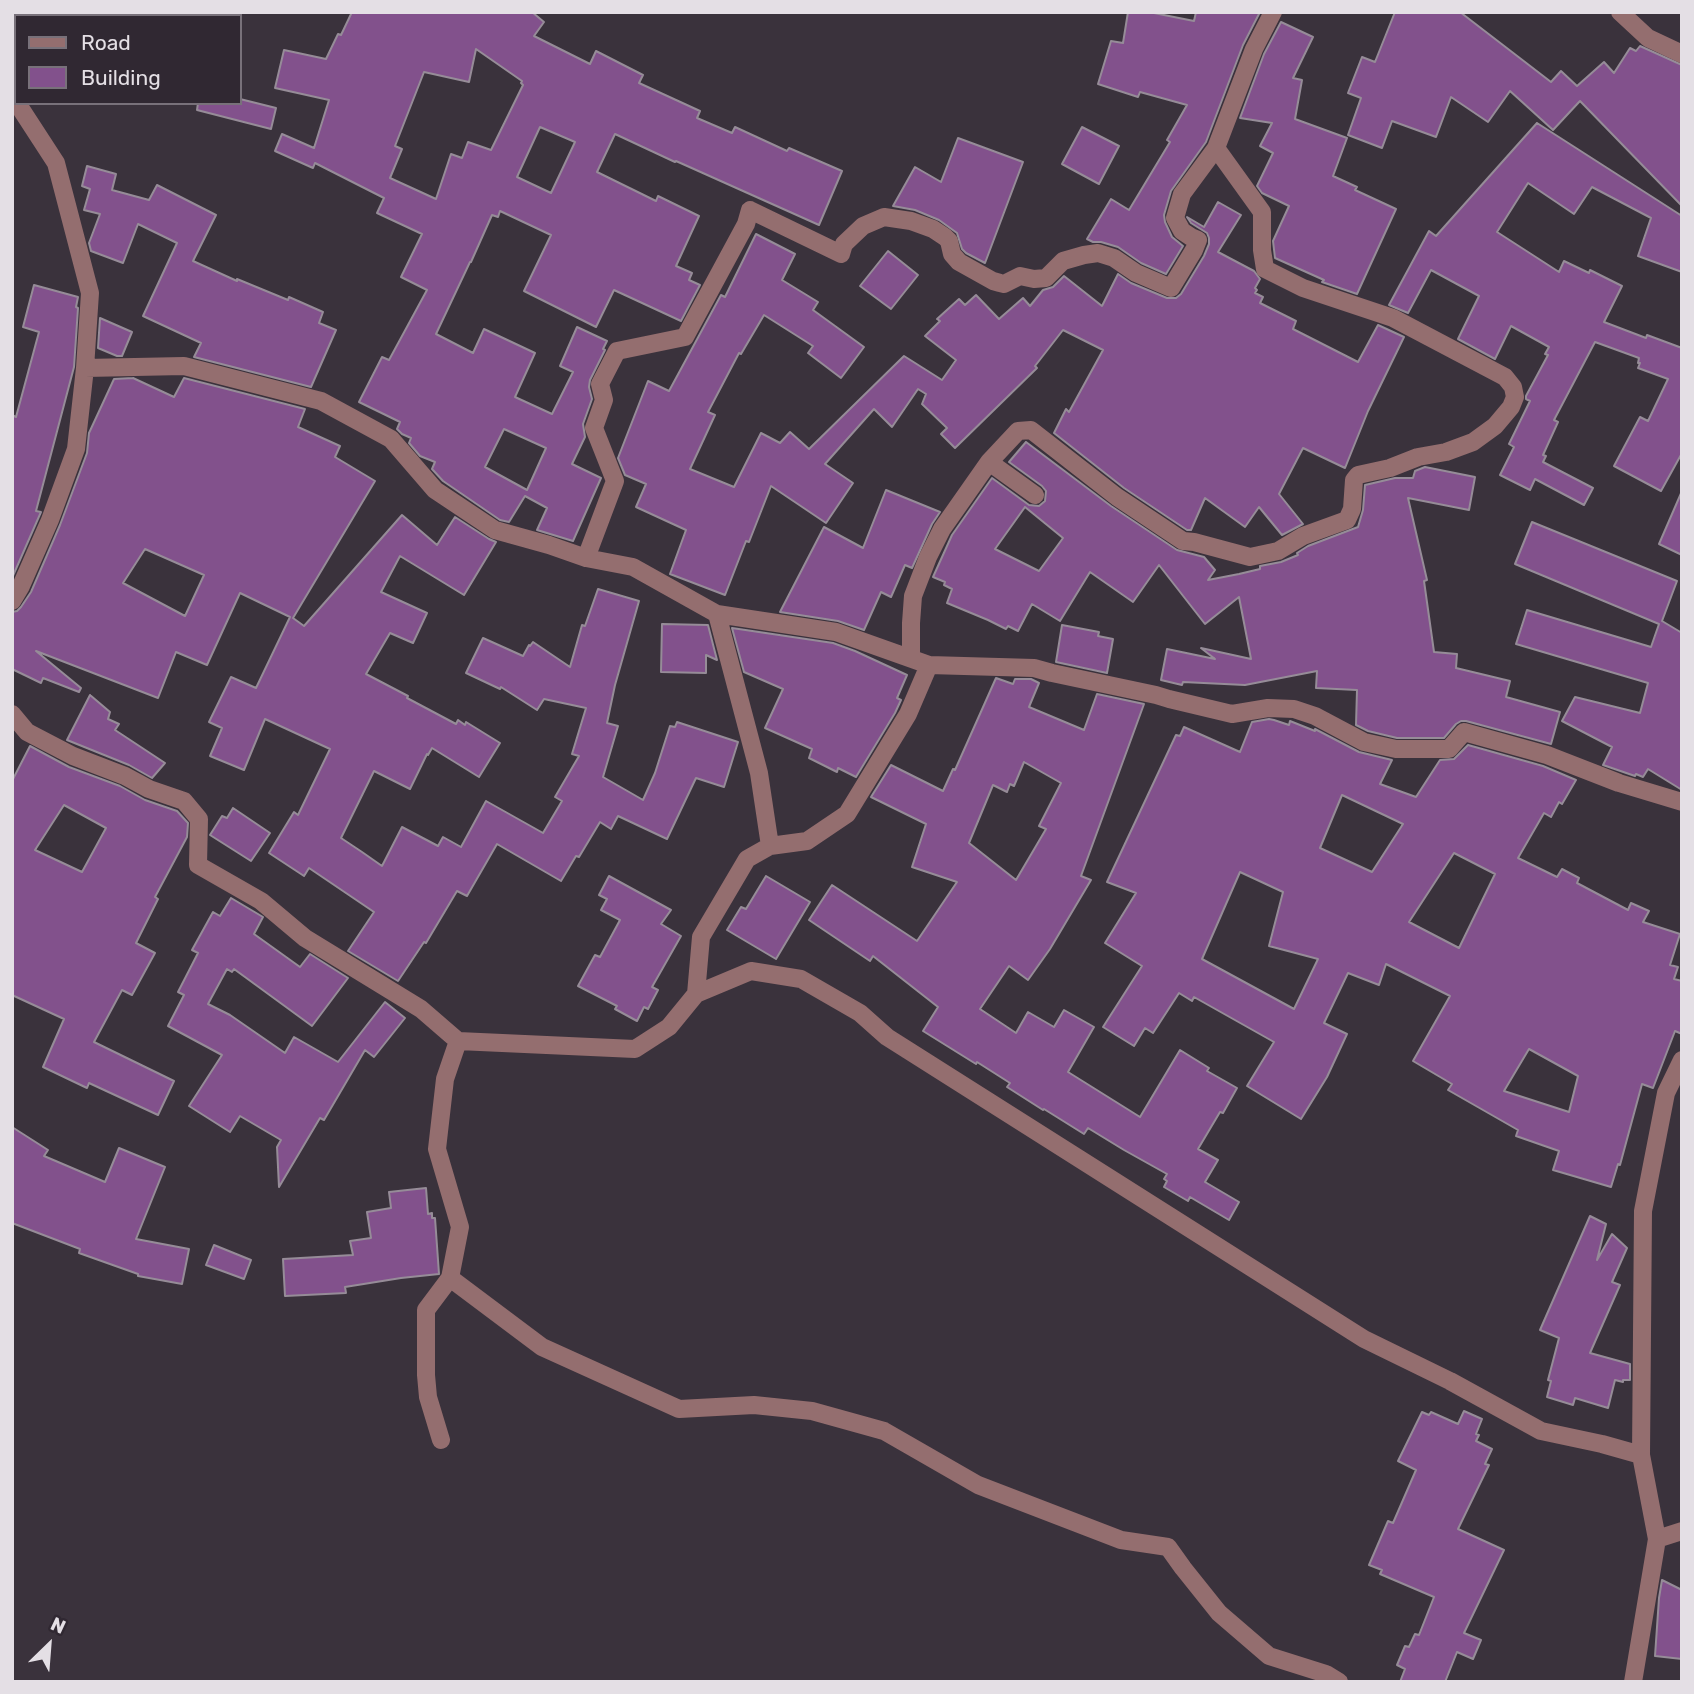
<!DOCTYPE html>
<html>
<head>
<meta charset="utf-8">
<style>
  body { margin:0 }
  #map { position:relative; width:1694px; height:1694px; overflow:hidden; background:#3a323c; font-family:Rubik,sans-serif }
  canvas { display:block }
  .frame { position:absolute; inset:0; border:14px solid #e4dfe5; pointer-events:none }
  .legend { position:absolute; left:14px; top:14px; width:228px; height:91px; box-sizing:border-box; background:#302832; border:2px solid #78717a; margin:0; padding:9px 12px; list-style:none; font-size:21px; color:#e4dfe5 }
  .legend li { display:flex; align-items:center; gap:14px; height:35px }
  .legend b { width:35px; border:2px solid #78717a }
  .north { position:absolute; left:14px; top:1610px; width:70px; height:70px; -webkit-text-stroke:5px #302832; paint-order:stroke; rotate:25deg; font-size:19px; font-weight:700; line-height:28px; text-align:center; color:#e4dfe5 }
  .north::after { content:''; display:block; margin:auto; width:24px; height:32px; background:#e4dfe5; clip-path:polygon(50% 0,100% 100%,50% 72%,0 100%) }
</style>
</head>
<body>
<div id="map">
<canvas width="1694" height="1694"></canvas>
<div class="frame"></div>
<ul class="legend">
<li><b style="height:9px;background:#946e6f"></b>Road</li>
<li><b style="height:19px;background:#82518c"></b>Building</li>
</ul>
<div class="north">N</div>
</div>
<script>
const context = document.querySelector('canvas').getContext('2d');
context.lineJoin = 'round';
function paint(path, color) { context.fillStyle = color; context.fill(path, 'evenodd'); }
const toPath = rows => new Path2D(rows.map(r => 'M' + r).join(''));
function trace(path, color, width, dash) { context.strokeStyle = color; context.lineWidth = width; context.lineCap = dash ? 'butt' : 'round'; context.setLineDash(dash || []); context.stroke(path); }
const building = toPath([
  [352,12,532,12,544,22,534,36,590,64,596,51,643,75,639,83,700,111,697,118,732,133,735,127,787,151,789,148,842,171,819,225,676,161,675,162,615,134,597,172,656,201,658,196,699,216,676,266,692,273,689,280,700,285,681,321,614,290,596,327,524,291,551,235,500,211,498,217,492,215,471,262,470,262,436,334,473,353,484,329,535,353,515,397,552,414,573,372,560,366,577,327,607,341,603,349,605,350,590,380,589,387,592,399,583,424,585,437,572,464,601,478,573,541,537,530,547,508,525,496,509,522,500,520,443,481,432,469,435,462,420,456,409,443,411,438,402,434,397,429,400,422,359,402,382,357,389,360,427,290,401,277,422,234,377,213,384,198,315,163,313,168,275,151,282,134,314,148,329,100,275,88,284,50,326,59,338,34,341,35,352,12],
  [476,49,522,81,521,83,523,85,491,150,468,142,462,158,451,154,436,199,390,178,402,149,395,146,424,72,469,82,476,49],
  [540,127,575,142,551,193,517,177,540,127],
  [504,429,546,448,527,490,485,467,504,429],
  [1128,12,1149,12,1194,21,1196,12,1260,12,1243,45,1206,142,1171,191,1164,215,1165,222,1172,237,1183,246,1166,274,1141,263,1118,247,1101,242,1093,242,1087,239,1111,199,1129,210,1170,142,1167,140,1187,105,1140,92,1138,97,1098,84,1111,41,1123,43,1128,12],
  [1395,12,1460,12,1551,82,1561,71,1577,86,1604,62,1614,73,1630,48,1636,51,1640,46,1682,65,1682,206,1580,101,1553,130,1510,91,1488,122,1451,97,1436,137,1392,121,1382,148,1348,135,1361,98,1348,93,1362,57,1375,62,1395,12],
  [1281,22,1313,37,1293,78,1302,80,1295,119,1347,138,1333,176,1357,187,1355,190,1396,209,1357,294,1322,282,1324,280,1275,258,1273,241,1289,206,1262,193,1257,186,1273,153,1260,146,1272,123,1240,118,1264,54,1281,22],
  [240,99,276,108,271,129,197,110,198,103,240,103,240,99],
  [1537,123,1682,216,1682,272,1638,256,1651,218,1592,187,1574,214,1528,183,1497,232,1559,272,1564,261,1589,273,1590,270,1622,286,1604,322,1646,338,1647,335,1682,348,1682,453,1661,491,1614,466,1640,417,1648,421,1668,379,1638,368,1640,363,1638,363,1639,358,1595,342,1554,420,1558,422,1543,455,1546,456,1543,462,1593,488,1584,505,1535,479,1530,490,1500,475,1514,447,1509,444,1530,401,1526,399,1526,396,1548,355,1545,354,1549,347,1511,326,1495,359,1458,339,1479,296,1431,270,1408,313,1389,305,1429,231,1436,236,1537,123],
  [1082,127,1119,146,1099,184,1062,164,1082,127],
  [958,138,1023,162,985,263,966,253,962,249,957,233,939,220,915,210,893,206,915,167,941,182,958,138],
  [87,166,116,174,112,190,149,200,157,185,216,215,193,261,237,281,237,279,288,300,289,297,323,312,319,323,336,330,311,387,194,357,201,343,143,316,177,243,138,224,123,263,91,251,89,243,100,214,84,210,90,189,82,186,87,166],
  [1218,202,1241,215,1218,252,1254,271,1260,279,1255,288,1257,290,1255,293,1263,297,1260,303,1296,321,1293,329,1358,362,1378,325,1404,337,1368,411,1345,468,1303,448,1279,494,1303,524,1282,535,1259,507,1245,527,1205,498,1191,530,1187,530,1124,488,1054,433,1066,409,1069,412,1103,350,1063,330,1035,366,1037,368,955,448,941,434,947,428,922,404,926,394,918,389,892,427,874,409,825,464,853,483,826,523,771,486,749,542,746,541,725,595,670,574,686,530,636,507,646,484,625,475,618,458,648,381,669,391,721,295,725,297,756,234,795,254,782,280,818,302,813,310,864,347,841,378,808,353,813,346,764,315,741,354,739,353,708,412,715,415,690,469,734,487,761,433,780,443,790,432,809,449,904,356,942,380,956,360,925,336,940,321,937,319,959,299,965,305,976,295,999,319,1023,298,1030,306,1043,290,1053,287,1064,276,1102,306,1118,274,1131,283,1167,298,1176,298,1181,294,1204,256,1209,244,1209,238,1207,233,1191,223,1187,217,1204,227,1218,202],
  [888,251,918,275,891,309,860,286,888,251],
  [34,285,78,297,76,307,78,308,74,367,36,511,41,512,12,578,12,415,16,417,39,332,23,327,34,285],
  [100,318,132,332,122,356,117,356,98,348,100,318],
  [133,378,174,397,184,378,305,409,298,427,340,446,335,457,375,481,293,618,304,626,402,515,437,545,455,517,489,539,496,542,464,595,400,556,381,592,427,613,413,643,390,633,366,674,408,696,407,698,456,724,458,720,465,725,466,722,500,743,479,777,432,748,428,755,427,754,410,789,374,771,341,838,362,852,382,866,402,827,438,846,443,837,461,847,486,801,543,833,562,801,555,797,579,756,572,754,586,708,544,699,537,710,501,687,500,689,466,673,483,638,523,656,529,645,530,646,533,642,570,667,582,625,585,626,598,589,639,601,615,685,607,723,618,726,603,777,643,800,655,773,670,726,675,727,677,722,738,742,724,787,696,778,667,839,618,816,611,829,600,822,579,857,576,856,561,881,497,844,467,896,457,891,426,943,424,942,398,981,348,951,374,912,309,868,304,876,269,853,294,812,298,815,330,749,265,719,244,770,210,756,222,728,209,722,231,677,256,688,290,617,240,593,207,665,176,652,158,698,36,651,81,688,79,692,43,678,41,683,12,669,12,612,17,611,21,607,31,592,60,525,87,453,89,433,114,379,133,378],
  [145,549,204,575,185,616,123,583,145,549],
  [1026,442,1111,506,1177,550,1204,557,1215,570,1208,580,1239,574,1260,569,1260,566,1281,562,1298,555,1297,553,1308,546,1358,527,1363,510,1365,485,1395,478,1413,478,1415,471,1425,467,1475,477,1469,510,1408,498,1427,580,1424,581,1434,652,1457,654,1456,668,1510,681,1506,697,1560,712,1551,744,1466,721,1461,721,1456,724,1444,738,1397,738,1368,731,1356,725,1357,690,1316,688,1317,671,1245,685,1183,682,1182,685,1161,680,1167,649,1215,659,1201,648,1251,659,1239,597,1205,624,1159,565,1133,602,1090,572,1060,621,1032,604,1018,631,1008,626,1006,629,988,620,947,603,952,589,944,585,945,582,933,577,952,535,992,478,1029,505,1039,506,1045,501,1046,491,1042,486,1009,462,1026,442],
  [1025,507,1063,538,1039,571,995,549,1025,507],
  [886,490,940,512,932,524,912,568,905,565,891,597,881,592,864,630,838,621,780,612,824,527,863,548,886,490],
  [1682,491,1682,555,1659,544,1682,491],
  [1532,522,1677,581,1662,621,1682,633,1682,790,1648,769,1643,777,1636,774,1635,776,1603,765,1612,747,1562,721,1575,697,1640,713,1648,683,1516,644,1527,610,1651,647,1659,624,1515,564,1532,522],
  [662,624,708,625,717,660,706,655,706,673,661,672,662,624],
  [1062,625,1099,632,1098,636,1113,639,1107,673,1056,662,1062,625],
  [732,628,833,643,855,651,907,675,897,698,901,700,895,713,856,777,838,768,837,772,809,758,812,749,765,728,783,689,744,672,732,628],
  [996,678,1013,684,1015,679,1031,679,1039,683,1029,707,1084,730,1097,694,1144,704,1081,876,1091,880,1050,949,1028,980,1009,966,980,1009,1016,1033,1028,1012,1054,1027,1064,1010,1094,1027,1068,1072,1140,1117,1180,1050,1209,1068,1207,1071,1237,1088,1223,1113,1220,1112,1198,1149,1218,1160,1205,1182,1239,1202,1229,1220,1190,1197,1188,1201,1164,1187,1167,1181,1164,1179,1167,1174,1124,1150,1088,1128,1084,1134,1044,1109,1043,1110,1007,1087,1010,1083,977,1062,976,1064,923,1031,938,1007,873,956,870,961,809,920,832,885,917,941,957,882,912,867,926,824,871,797,891,765,943,791,953,769,955,770,996,678],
  [1024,762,1061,783,1039,826,1046,829,1016,880,969,843,993,785,1007,792,1010,784,1014,786,1024,762],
  [90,695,110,712,108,719,119,724,115,730,165,763,152,778,129,765,67,740,90,695],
  [1269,719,1274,720,1289,725,1290,721,1315,731,1315,729,1359,752,1392,760,1380,784,1416,797,1440,760,1454,759,1468,745,1543,766,1576,780,1562,804,1559,802,1551,817,1544,813,1518,858,1557,877,1562,869,1579,878,1577,883,1628,910,1631,903,1649,911,1643,922,1680,934,1670,965,1678,967,1674,979,1682,981,1682,1034,1675,1031,1653,1088,1642,1084,1620,1165,1618,1164,1611,1187,1553,1170,1559,1151,1516,1136,1518,1130,1448,1090,1452,1084,1413,1061,1450,996,1386,964,1379,985,1348,973,1324,1023,1347,1034,1327,1077,1301,1119,1247,1086,1274,1042,1194,997,1192,1001,1179,993,1153,1033,1145,1028,1134,1046,1103,1027,1142,966,1105,943,1136,893,1107,882,1176,735,1180,736,1184,727,1240,752,1252,722,1269,719],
  [1342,795,1403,824,1372,872,1320,848,1342,795],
  [1454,853,1495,874,1459,948,1409,922,1454,853],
  [1240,872,1283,892,1269,946,1318,959,1294,1009,1202,959,1240,872],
  [1529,1049,1578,1076,1569,1112,1504,1091,1529,1049],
  [30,746,69,767,120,786,145,800,177,811,188,823,187,837,155,897,158,899,136,943,155,953,132,995,122,990,94,1042,174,1081,158,1115,89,1083,87,1088,43,1067,64,1019,12,995,12,781,30,746],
  [64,805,106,828,82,872,35,850,64,805],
  [233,808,270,833,251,861,210,835,222,816,227,818,233,808],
  [609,876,671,910,661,924,681,936,652,987,658,990,648,1009,644,1007,637,1021,615,1009,617,1006,578,986,595,955,600,957,620,920,601,910,607,899,599,895,609,876],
  [766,876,810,902,776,959,727,930,741,907,746,909,766,876],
  [231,898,263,917,254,934,300,967,310,954,348,978,312,1026,234,969,232,972,227,969,208,1004,230,1015,285,1053,294,1037,338,1062,385,1002,405,1018,374,1057,365,1050,324,1120,320,1118,279,1187,277,1147,281,1140,240,1116,230,1132,189,1106,222,1055,168,1026,184,995,178,992,198,953,192,950,213,912,220,916,231,898],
  [12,1127,48,1150,44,1156,105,1182,119,1148,165,1167,136,1239,189,1249,182,1284,138,1276,138,1274,79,1253,80,1249,12,1223,12,1127],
  [426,1188,428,1214,432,1213,432,1218,435,1218,439,1274,401,1278,345,1287,346,1293,285,1296,283,1259,353,1255,350,1241,371,1238,367,1212,391,1208,389,1192,426,1188],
  [1590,1216,1606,1224,1597,1260,1612,1234,1627,1248,1612,1282,1620,1285,1590,1353,1630,1364,1630,1380,1623,1380,1623,1382,1615,1380,1608,1408,1575,1398,1573,1405,1547,1397,1551,1381,1548,1380,1559,1338,1540,1330,1590,1216],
  [214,1245,251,1260,244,1279,206,1265,214,1245],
  [1464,1411,1482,1419,1476,1434,1479,1435,1476,1441,1492,1449,1485,1464,1489,1465,1458,1529,1504,1550,1464,1633,1481,1640,1473,1659,1457,1652,1445,1682,1400,1682,1405,1669,1397,1665,1405,1646,1409,1647,1415,1634,1419,1635,1434,1597,1380,1574,1382,1570,1369,1565,1388,1521,1393,1523,1416,1470,1398,1461,1422,1412,1429,1415,1431,1412,1458,1424,1464,1411],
  [1662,1580,1682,1590,1682,1659,1655,1656,1659,1598,1662,1580]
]);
const minor = toPath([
  [1620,12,1648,38,1682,54],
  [85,368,184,366,321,401,391,439,435,490,495,530,549,545,586,558,633,567,717,614,836,632,929,665,1034,668,1052,673,1156,695,1169,699,1232,714,1268,708,1294,709,1315,716,1364,742,1396,749,1449,749,1464,732,1547,755,1619,783,1682,802],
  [1035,495,989,462,1018,431,1031,430,1117,497,1183,541,1194,542,1250,557,1278,551,1303,536,1347,520,1352,509,1354,480,1358,475,1390,468,1418,457,1446,452,1473,442,1495,426,1511,407,1515,397,1513,387,1505,377,1393,318,1303,288,1265,269,1262,250,1262,212,1216,148],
  [586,558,615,481,594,428,604,400,600,384,617,351,685,337,746,224,750,210,841,254,844,244,863,226,884,217,911,221,933,229,945,237,949,241,952,254,959,262,993,281,1000,283,1004,284,1020,276,1034,279,1046,278,1063,261,1084,255,1098,253,1114,258,1136,273,1171,288,1194,250,1198,240,1191,237,1182,231,1175,218,1182,194,1216,148,1254,49,1273,12],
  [12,601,21,586,50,520,76,449,85,368,90,293,56,163,17,103],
  [717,614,759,773,770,846],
  [911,658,911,623,913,596,928,557,942,529,989,462],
  [12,714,27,732,73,756,125,776,149,789,184,801,199,819,198,865,261,901,305,938,421,1009,458,1041],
  [696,994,751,971,801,979,860,1013,887,1037,1364,1339,1450,1381,1541,1431,1602,1444,1641,1455],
  [450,1278,542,1347,679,1409,754,1405,812,1411,884,1431,978,1485,1121,1540,1168,1547,1183,1568,1219,1613,1269,1656,1326,1674,1339,1682],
  [441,1440,428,1397,426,1375,426,1310,450,1278,460,1227,437,1149,445,1079,458,1041,635,1049,669,1027,696,994,701,937,747,859,770,846,807,841,847,814,908,714,929,665],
  [1657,1539,1682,1531],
  [1633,1682,1657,1539,1641,1455,1643,1211,1666,1093,1682,1060]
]);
paint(building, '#82518c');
trace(building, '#968c98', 2);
trace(minor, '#946e6f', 18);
</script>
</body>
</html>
